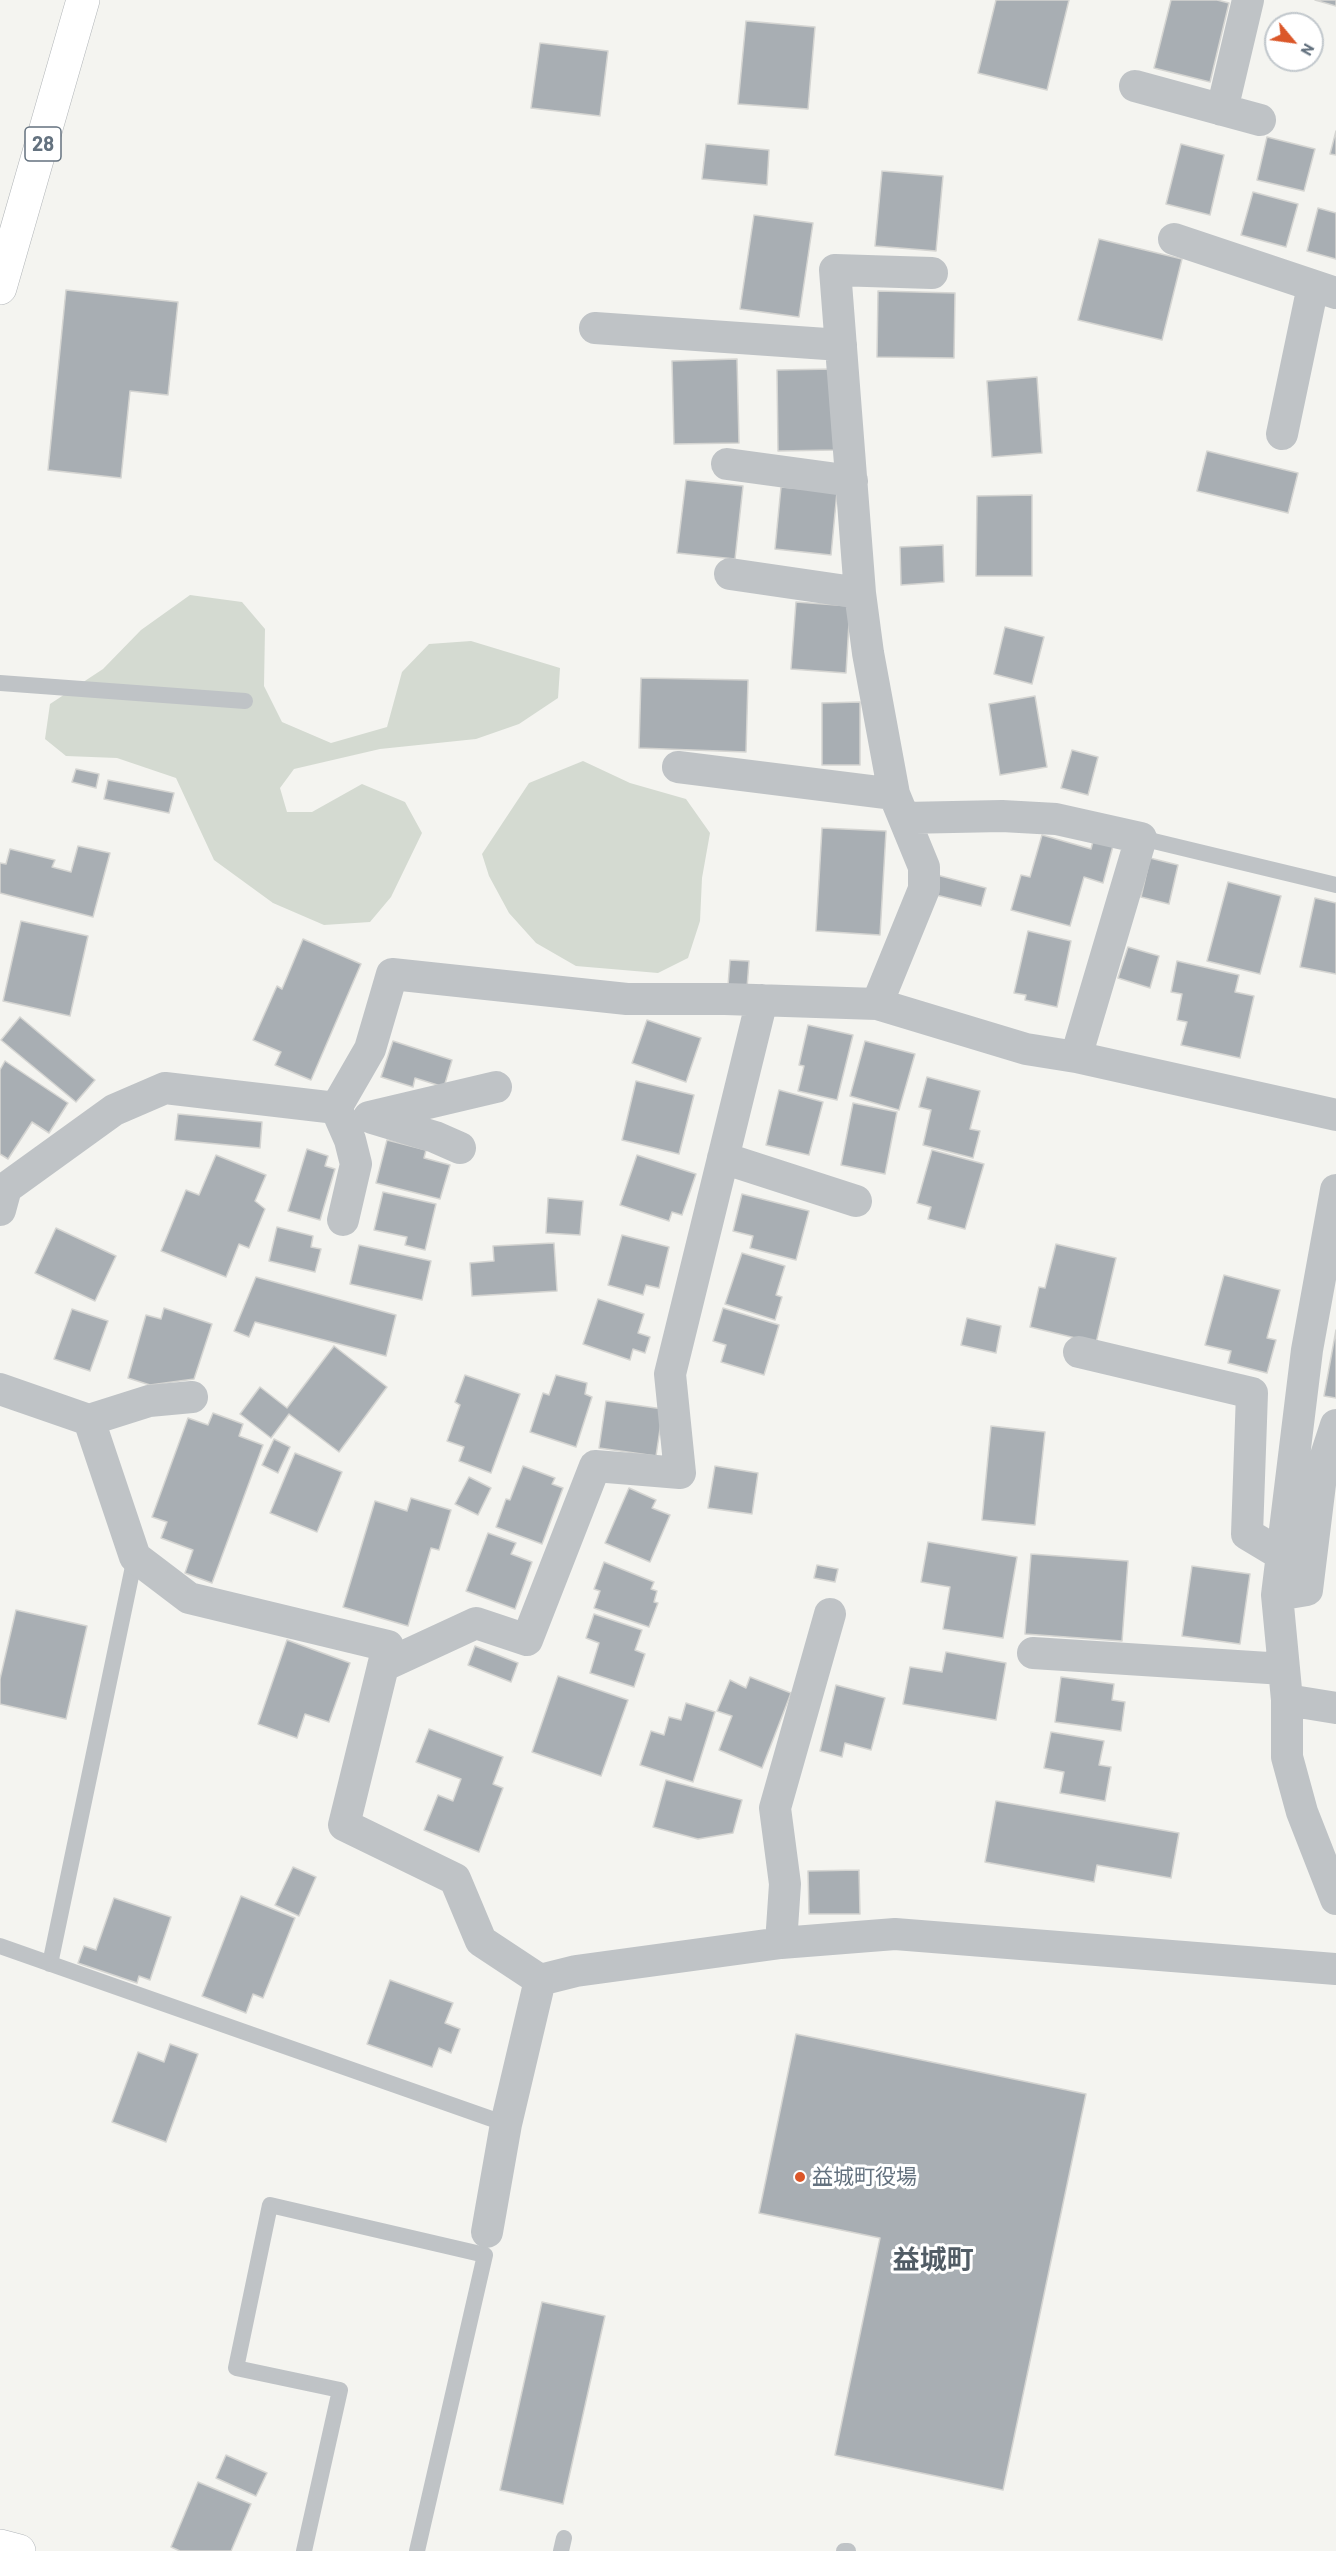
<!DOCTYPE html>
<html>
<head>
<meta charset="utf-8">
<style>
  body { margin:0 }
  #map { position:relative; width:1336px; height:2551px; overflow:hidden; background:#f4f4f0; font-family:Barlow,sans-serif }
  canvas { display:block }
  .north { position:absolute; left:1264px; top:12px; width:60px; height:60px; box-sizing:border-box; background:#fff; border:2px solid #c1c7cc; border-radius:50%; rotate:119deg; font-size:16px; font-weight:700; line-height:24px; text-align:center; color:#64727f }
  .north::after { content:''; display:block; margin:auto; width:21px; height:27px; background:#db5729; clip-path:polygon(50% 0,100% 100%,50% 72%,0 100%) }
</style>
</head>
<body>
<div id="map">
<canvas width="1336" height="2551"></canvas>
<div class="north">N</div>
</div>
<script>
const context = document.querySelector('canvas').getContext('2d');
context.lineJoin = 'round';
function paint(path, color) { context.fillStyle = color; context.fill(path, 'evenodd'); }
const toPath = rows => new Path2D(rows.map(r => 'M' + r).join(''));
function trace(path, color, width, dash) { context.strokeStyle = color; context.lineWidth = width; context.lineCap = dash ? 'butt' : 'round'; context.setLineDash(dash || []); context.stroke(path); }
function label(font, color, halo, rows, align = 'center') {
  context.font = font + ' Barlow,"Noto Sans JP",sans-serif'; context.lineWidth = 6; context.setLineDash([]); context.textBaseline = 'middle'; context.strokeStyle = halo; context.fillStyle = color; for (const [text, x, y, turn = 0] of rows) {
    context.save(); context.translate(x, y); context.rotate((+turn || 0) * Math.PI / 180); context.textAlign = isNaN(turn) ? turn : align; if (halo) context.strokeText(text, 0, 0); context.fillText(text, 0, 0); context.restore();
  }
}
const green = toPath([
  [190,595,242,602,265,629,264,686,282,722,331,743,387,727,402,672,429,644,471,641,560,668,558,698,519,724,476,739,380,749,294,769,280,788,287,812,312,812,362,784,405,802,422,833,391,897,370,922,324,925,273,903,214,860,176,778,117,758,66,756,45,739,50,704,103,669,141,630],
  [583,761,630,783,686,799,710,833,702,878,700,921,688,958,658,973,576,966,536,943,509,913,489,876,482,854,529,783]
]);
const building = toPath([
  [996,0,1069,0,1047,90,978,73,996,0],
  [1171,0,1217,0,1229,3,1210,82,1154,68,1171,0],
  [1315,0,1336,0,1336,6,1315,0],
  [746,21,815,27,808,109,738,104,746,21],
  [540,43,608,51,600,116,531,108,540,43],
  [1336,131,1336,155,1330,154,1336,131],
  [1267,137,1315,149,1304,191,1257,180,1267,137],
  [706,144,769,150,767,185,702,179,706,144],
  [1181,144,1224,155,1210,215,1166,204,1181,144],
  [882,171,943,176,936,251,875,246,882,171],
  [1253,192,1298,204,1286,247,1241,235,1253,192],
  [1318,208,1336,213,1336,259,1307,251,1318,208],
  [754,215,813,223,799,317,740,309,754,215],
  [1099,239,1182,259,1162,340,1078,320,1099,239],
  [66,290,178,302,168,395,130,391,121,478,48,470,66,290],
  [878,291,955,293,954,358,877,357,878,291],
  [737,359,739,443,674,444,672,361,737,359],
  [834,369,835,450,778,451,777,370,834,369],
  [1037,377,1042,453,992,457,987,381,1037,377],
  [1207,451,1298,473,1288,513,1197,491,1207,451],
  [686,480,743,486,735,559,677,553,686,480],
  [781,487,837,492,831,555,775,549,781,487],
  [1032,495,1032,576,976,576,977,496,1032,495],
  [943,545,944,582,901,585,900,547,943,545],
  [796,602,850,606,846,673,791,669,796,602],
  [1005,627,1044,637,1032,684,994,674,1005,627],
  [641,678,748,680,746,752,639,748,641,678],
  [1035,696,1047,767,1000,775,989,704,1035,696],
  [860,702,860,765,822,765,822,703,860,702],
  [1072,750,1098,757,1088,795,1061,788,1072,750],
  [76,769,99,774,96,788,72,782,76,769],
  [108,780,174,793,169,813,104,799,108,780],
  [822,828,886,831,880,935,816,931,822,828],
  [1042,835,1091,849,1093,841,1113,846,1103,883,1084,877,1070,926,1011,910,1021,875,1030,877,1042,835],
  [78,846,110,853,93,917,0,893,0,863,6,864,10,849,55,860,52,867,71,872,78,846],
  [1150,858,1178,865,1169,904,1141,897,1150,858],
  [937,875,986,888,981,906,932,894,937,875],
  [1228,882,1281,896,1260,974,1207,961,1228,882],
  [1315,898,1336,903,1336,974,1300,967,1315,898],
  [21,921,88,936,70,1016,3,1001,21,921],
  [1028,931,1071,941,1057,1007,1025,1000,1026,995,1014,993,1028,931],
  [303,939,361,964,311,1080,275,1065,281,1052,253,1040,277,986,282,989,303,939],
  [1128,947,1159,956,1150,988,1118,978,1128,947],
  [730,960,749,961,747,988,728,986,730,960],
  [1177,961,1239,975,1235,992,1254,996,1240,1058,1181,1045,1187,1022,1177,1020,1182,994,1171,992,1177,961],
  [20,1017,95,1080,76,1102,1,1040,20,1017],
  [647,1020,701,1038,686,1082,632,1063,647,1020],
  [808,1025,853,1035,837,1100,798,1091,804,1066,799,1065,808,1025],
  [393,1041,452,1060,444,1087,415,1078,413,1087,381,1077,393,1041],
  [865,1041,915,1054,899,1110,850,1096,865,1041],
  [5,1061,68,1103,49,1133,32,1122,8,1159,0,1154,0,1070,5,1061],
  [927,1077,980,1091,970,1129,980,1131,973,1158,923,1145,931,1110,919,1107,927,1077],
  [636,1081,694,1095,679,1154,622,1140,636,1081],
  [779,1090,823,1102,809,1155,766,1145,779,1090],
  [853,1103,897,1112,885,1174,841,1165,853,1103],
  [178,1114,262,1122,260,1148,175,1140,178,1114],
  [387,1140,426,1150,424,1158,450,1165,440,1199,376,1183,387,1140],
  [307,1149,328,1156,325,1166,335,1169,320,1220,288,1211,307,1149],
  [932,1150,984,1164,965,1229,928,1219,931,1207,917,1203,932,1150],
  [216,1155,266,1175,255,1201,265,1209,249,1248,239,1244,226,1277,161,1251,186,1190,199,1195,216,1155],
  [637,1155,696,1174,682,1215,672,1212,669,1221,620,1205,637,1155],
  [383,1192,436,1204,425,1250,405,1245,407,1237,374,1230,383,1192],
  [742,1194,809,1211,796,1260,750,1248,753,1236,733,1231,742,1194],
  [548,1198,583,1201,580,1235,546,1233,548,1198],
  [277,1227,313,1236,311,1247,321,1249,315,1272,269,1261,277,1227],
  [56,1228,116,1256,95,1301,35,1273,56,1228],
  [622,1235,669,1247,659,1288,646,1285,643,1295,608,1285,622,1235],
  [554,1243,557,1291,472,1296,470,1263,494,1261,493,1246,554,1243],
  [1056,1244,1116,1258,1096,1343,1030,1327,1039,1287,1045,1288,1056,1244],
  [359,1245,431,1261,422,1300,350,1284,359,1245],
  [742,1253,785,1266,776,1295,782,1297,775,1320,725,1304,742,1253],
  [1224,1275,1280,1290,1267,1338,1276,1340,1267,1373,1228,1363,1231,1351,1205,1345,1224,1275],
  [256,1277,396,1315,386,1356,255,1322,249,1337,234,1331,256,1277],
  [598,1299,644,1314,638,1333,650,1337,645,1353,633,1349,630,1360,583,1344,598,1299],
  [164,1308,212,1324,194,1379,150,1385,128,1378,146,1315,161,1319,164,1308],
  [723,1308,779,1325,764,1375,721,1362,726,1345,713,1341,723,1308],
  [72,1309,108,1321,90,1371,54,1359,72,1309],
  [967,1318,1001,1326,996,1353,961,1345,967,1318],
  [1336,1330,1336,1398,1324,1396,1336,1330],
  [334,1346,387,1387,339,1452,289,1414,271,1438,240,1414,260,1387,287,1408,334,1346],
  [465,1375,520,1394,491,1473,459,1461,464,1447,447,1441,460,1405,455,1402,465,1375],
  [556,1375,587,1383,585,1394,592,1397,576,1447,530,1432,543,1393,549,1395,556,1375],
  [606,1401,663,1409,656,1456,599,1448,606,1401],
  [213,1413,243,1424,239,1436,263,1445,212,1583,185,1573,193,1550,161,1538,167,1522,152,1517,188,1418,208,1425,213,1413],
  [991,1426,1045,1432,1035,1525,982,1520,991,1426],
  [274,1439,290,1447,278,1473,262,1465,274,1439],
  [295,1453,342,1472,317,1532,270,1513,295,1453],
  [523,1466,555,1478,552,1484,563,1488,542,1544,496,1527,506,1499,510,1500,523,1466],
  [715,1466,758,1473,752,1514,708,1508,715,1466],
  [469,1477,491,1488,478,1515,455,1504,469,1477],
  [629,1488,656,1500,652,1508,670,1515,650,1562,605,1543,629,1488],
  [411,1498,451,1510,439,1550,431,1548,408,1626,343,1607,375,1501,407,1511,411,1498],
  [488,1533,516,1543,511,1554,532,1562,515,1609,466,1591,488,1533],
  [928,1542,1017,1557,1003,1638,943,1629,950,1587,921,1582,928,1542],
  [1031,1554,1128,1561,1122,1641,1025,1634,1031,1554],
  [604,1562,654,1582,651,1589,657,1591,654,1602,658,1603,649,1627,594,1608,600,1591,594,1589,604,1562],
  [817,1565,838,1569,835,1582,814,1578,817,1565],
  [1192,1566,1250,1574,1240,1644,1182,1636,1192,1566],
  [16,1610,87,1626,66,1719,0,1704,0,1679,16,1610],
  [594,1614,642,1630,635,1650,645,1654,634,1687,590,1673,599,1643,586,1638,594,1614],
  [287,1640,350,1663,329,1722,305,1714,297,1738,258,1724,287,1640],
  [475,1646,518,1663,511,1682,468,1665,475,1646],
  [946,1652,1006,1663,996,1720,903,1704,910,1667,942,1672,946,1652],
  [558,1676,628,1700,601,1776,532,1752,558,1676],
  [750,1677,791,1693,762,1768,719,1750,732,1716,717,1711,730,1680,746,1688,750,1677],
  [1061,1677,1114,1684,1112,1700,1125,1702,1121,1731,1055,1722,1061,1677],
  [836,1685,885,1698,871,1750,845,1743,842,1757,820,1751,836,1685],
  [686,1703,715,1712,693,1782,640,1765,651,1731,664,1735,669,1717,681,1720,686,1703],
  [429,1729,503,1757,493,1784,503,1788,479,1852,424,1830,438,1795,453,1801,461,1779,416,1762,429,1729],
  [1051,1732,1104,1741,1099,1765,1111,1767,1105,1801,1060,1793,1064,1772,1044,1768,1051,1732],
  [666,1780,742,1800,733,1833,698,1839,653,1827,666,1780],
  [996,1801,1179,1833,1171,1878,1097,1865,1094,1882,985,1862,996,1801],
  [293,1867,316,1877,299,1916,275,1905,293,1867],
  [859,1870,860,1914,809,1914,808,1871,859,1870],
  [241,1896,295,1918,263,1998,253,1994,246,2013,202,1996,241,1896],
  [114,1898,171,1917,150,1980,139,1976,137,1983,78,1963,84,1946,96,1950,114,1898],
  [390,1980,453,2003,445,2023,460,2029,451,2053,439,2048,432,2067,367,2044,390,1980],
  [796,2034,1086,2094,1003,2490,835,2455,880,2238,759,2213,796,2034],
  [170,2044,198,2054,166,2142,112,2122,138,2052,164,2062,170,2044],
  [542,2302,605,2316,563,2504,500,2490,542,2302],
  [226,2455,267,2473,256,2496,216,2478,226,2455],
  [198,2482,251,2504,231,2551,180,2551,171,2547,198,2482]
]);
const lane = toPath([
  [0,683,245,701],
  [1141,838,1336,885],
  [0,1946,506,2124],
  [50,1964,135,1557],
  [304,2551,340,2390,236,2368,270,2205,485,2255,417,2551],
  [561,2551,564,2538],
  [844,2551,848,2551]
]);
const street = toPath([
  [1135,86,1260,120],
  [1222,110,1248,0],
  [1174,239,1336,293],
  [595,328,841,345],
  [1282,434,1313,286],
  [727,464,852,481],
  [730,574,860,593],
  [678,767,894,794],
  [904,818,1002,816,1056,819,1141,838,1076,1057],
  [877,1004,924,889,924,867,894,794,868,653,860,593,835,270,932,273],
  [336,1108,350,1140,356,1164,343,1220],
  [369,1117,496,1087],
  [372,1118,435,1137,460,1148],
  [723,1158,856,1201],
  [1336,1190,1307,1350,1277,1595,1287,1700,1287,1757,1302,1812,1336,1899],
  [0,1210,6,1188,114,1110,165,1088,336,1108,370,1049,392,974,627,999,725,999,877,1004,1026,1049,1076,1057,1336,1115],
  [1079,1352,1252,1393,1247,1534,1282,1555],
  [0,1389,89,1420,135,1557,189,1598,388,1646,344,1825,455,1879,481,1941,540,1980,576,1971,781,1943,895,1934,1336,1969],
  [89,1420,149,1401,192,1397],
  [1277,1595,1307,1590,1322,1468,1336,1425],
  [1033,1653,1284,1669],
  [383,1666,476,1623,527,1640,595,1466,680,1473,670,1374,762,1000],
  [1287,1700,1336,1708],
  [781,1943,785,1884,775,1808,830,1614],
  [487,2232,506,2124,540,1980]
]);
const secondary = toPath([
  [0,2546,19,2551]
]);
const primary = toPath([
  [0,288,83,0]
]);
const markers = [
  [800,2177,6,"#db5729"]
];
const shields = [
  [43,144,36]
];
const shieldNames = [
  ["28",43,144]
];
const poiNames = [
  ["益城町役場",812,2177]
];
const districtNames = [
  ["益城町",933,2260]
];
paint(green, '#d4dad1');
paint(building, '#a8aeb3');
trace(building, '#d5d5d2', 1.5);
trace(secondary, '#b2b6ba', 34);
trace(primary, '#b2b6b9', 34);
trace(lane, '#bfc3c6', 16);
trace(street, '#bfc3c6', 32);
trace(secondary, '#fff', 33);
trace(primary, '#fff', 33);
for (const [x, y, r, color] of markers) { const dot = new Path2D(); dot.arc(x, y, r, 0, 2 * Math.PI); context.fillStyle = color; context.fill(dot); trace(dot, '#fff', 2); }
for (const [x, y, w] of shields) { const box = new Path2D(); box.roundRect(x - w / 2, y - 17, w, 34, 4.5); context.fillStyle = '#fff'; context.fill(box); trace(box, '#64727f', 1.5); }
label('bold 20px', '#64727f', null, shieldNames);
label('21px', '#64727f', '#fff', poiNames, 'left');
label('bold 27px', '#515c65', '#fff', districtNames);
</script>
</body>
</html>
